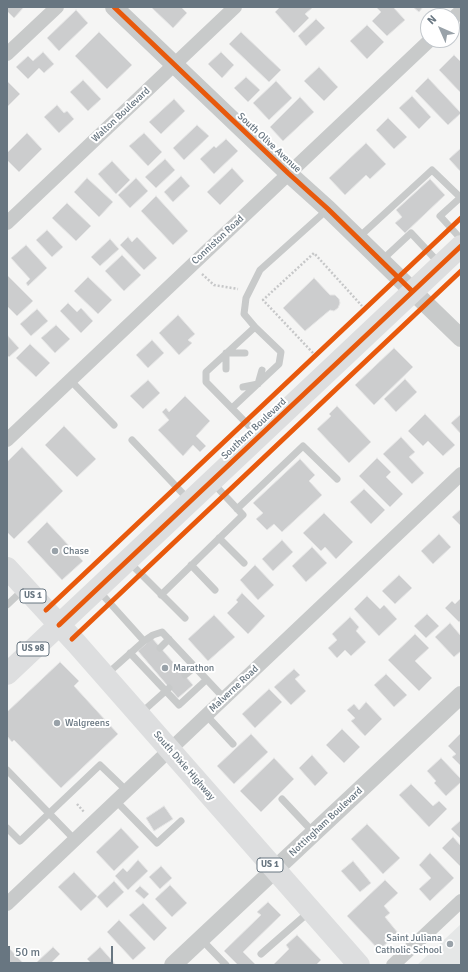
<!DOCTYPE html>
<html>
<head>
<meta charset="utf-8">
<style>
  body { margin:0 }
  #map { position:relative; width:468px; height:972px; overflow:hidden; background:#f5f5f4; font-family:Signika,sans-serif }
  canvas { display:block }
  .frame { position:absolute; inset:0; border:8px solid #687681; pointer-events:none }
  .north { position:absolute; left:420px; top:8px; width:40px; height:40px; box-sizing:border-box; background:#fff; border:1px solid #c3c8cd; border-radius:50%; rotate:315deg; font-size:11px; font-weight:700; line-height:16px; text-align:center; color:#687681 }
  .north::after { content:''; display:block; margin:auto; width:14px; height:18px; background:#99a2a9; clip-path:polygon(50% 0,100% 100%,50% 72%,0 100%) }
  .scale { position:absolute; left:8px; top:946px; width:105px; height:18px; box-sizing:border-box; border:2px solid #687681; border-top:0; padding-left:5px; font-size:12px; line-height:14px; white-space:nowrap; color:#687681; -webkit-text-stroke:3px #fff; paint-order:stroke }
</style>
</head>
<body>
<div id="map">
<canvas width="468" height="972"></canvas>
<div class="frame"></div>
<div class="north">N</div>
<div class="scale">50 m</div>
</div>
<script>
const context = document.querySelector('canvas').getContext('2d');
context.lineJoin = 'round';
function paint(path, color) { context.fillStyle = color; context.fill(path, 'evenodd'); }
const toPath = rows => new Path2D(rows.map(r => 'M' + r).join(''));
function trace(path, color, width, dash) { context.strokeStyle = color; context.lineWidth = width; context.lineCap = dash ? 'butt' : 'round'; context.setLineDash(dash || []); context.stroke(path); }
function label(font, color, halo, rows, align = 'center') {
  context.font = font + ' Signika,sans-serif'; context.lineWidth = 4; context.setLineDash([]); context.textBaseline = 'middle'; context.strokeStyle = halo; context.fillStyle = color; for (const [text, x, y, turn = 0] of rows) {
    context.save(); context.translate(x, y); context.rotate((+turn || 0) * Math.PI / 180); context.textAlign = isNaN(turn) ? turn : align; if (halo) context.strokeText(text, 0, 0); context.fillText(text, 0, 0); context.restore();
  }
}
const built = toPath([
  [461,924,461,965,417,965]
]);
const building = toPath([
  [7,7,24,7,14,18,7,11,7,7],
  [151,7,181,7,187,13,173,28,151,7],
  [280,7,310,7,312,8,305,14,309,18,294,33,275,12,280,7],
  [376,7,393,7,405,20,387,36,372,21,381,12,376,7],
  [413,7,423,7,419,12,413,7],
  [76,10,88,23,59,51,47,38,76,10],
  [316,19,325,28,306,46,298,36,316,19],
  [367,25,384,42,367,59,350,41,367,25],
  [99,32,132,65,107,89,75,56,99,32],
  [241,32,281,70,269,82,229,44,241,32],
  [43,52,54,64,44,73,39,68,28,79,16,67,28,56,33,61,43,52],
  [221,52,234,65,222,78,208,64,221,52],
  [454,55,461,62,461,93,439,70,454,55],
  [319,67,338,87,324,101,304,81,319,67],
  [246,77,260,90,248,102,234,88,246,77],
  [428,78,461,113,448,125,415,91,428,78],
  [83,80,101,99,88,111,70,92,83,80],
  [7,81,20,94,7,107,7,81],
  [276,81,292,98,269,120,253,103,276,81],
  [412,96,431,117,419,129,399,108,412,96],
  [300,97,314,112,283,141,270,127,300,97],
  [174,99,185,111,161,134,149,122,174,99],
  [57,105,64,113,67,111,74,119,59,133,44,117,57,105],
  [388,118,407,137,394,149,376,130,388,118],
  [197,125,209,136,184,160,173,148,197,125],
  [27,133,42,149,19,172,7,160,7,153,27,133],
  [144,133,162,152,148,166,129,146,144,133],
  [226,139,238,151,214,174,200,159,214,146,216,148,226,139],
  [366,143,386,164,370,179,366,175,345,195,329,178,366,143],
  [461,148,461,172,449,159,461,148],
  [165,159,175,170,156,188,145,177,165,159],
  [112,161,130,180,116,194,98,174,112,161],
  [232,168,244,181,220,205,207,192,232,168],
  [181,176,190,186,173,202,164,192,181,176],
  [87,178,113,202,99,217,74,192,87,178],
  [136,178,148,191,130,208,118,195,136,178],
  [430,179,445,195,405,233,395,223,402,217,396,210,430,179],
  [156,196,188,231,173,245,141,211,156,196],
  [67,203,91,226,76,241,52,218,67,203],
  [47,230,63,247,52,257,36,240,47,230],
  [128,237,132,242,137,237,157,258,144,270,120,245,128,237],
  [110,239,119,249,100,266,91,257,110,239],
  [26,245,47,268,28,286,26,283,30,279,11,258,26,245],
  [122,255,141,275,124,291,105,271,122,255],
  [7,275,33,301,17,316,7,306,7,275],
  [88,277,112,300,98,314,74,291,88,277],
  [314,278,330,295,335,295,339,299,340,303,338,308,334,311,330,310,305,331,283,308,314,278],
  [68,303,77,312,81,308,93,321,81,333,60,311,68,303],
  [37,309,48,321,31,336,20,324,37,309],
  [178,315,195,334,188,340,192,343,179,355,159,333,178,315],
  [56,325,70,339,55,353,41,338,56,325],
  [8,336,19,348,9,357,7,355,8,336],
  [152,340,164,353,148,368,136,355,152,340],
  [30,344,50,363,36,377,16,358,30,344],
  [394,348,413,367,374,405,355,385,394,348],
  [405,379,417,392,396,412,384,399,405,379],
  [148,380,160,393,143,409,130,396,148,380],
  [185,396,210,421,196,436,206,446,200,452,193,445,183,456,158,430,169,420,162,412,166,408,169,412,185,396],
  [337,406,371,442,349,463,317,429,331,416,329,414,337,406],
  [425,414,455,445,443,456,428,441,423,446,408,431,425,414],
  [461,414,461,434,451,423,461,414],
  [64,426,96,459,77,477,45,445,64,426],
  [401,437,415,452,409,457,424,473,412,484,383,454,401,437],
  [22,447,63,491,14,539,7,532,7,462,22,447],
  [377,458,391,472,386,477,403,494,390,507,359,476,377,458],
  [300,459,315,475,309,481,322,495,282,532,274,524,267,530,256,519,263,513,253,503,300,459],
  [364,489,385,510,371,524,350,502,364,489],
  [461,509,461,526,452,517,461,509],
  [324,513,353,542,336,559,325,547,321,551,303,533,324,513],
  [47,522,83,561,62,580,27,542,47,522],
  [439,534,451,547,433,564,421,551,439,534],
  [282,540,293,552,273,571,262,559,282,540],
  [312,547,327,563,306,582,292,566,312,547],
  [255,565,274,585,258,600,240,580,255,565],
  [399,575,412,588,395,604,382,591,399,575],
  [242,593,265,616,248,634,227,613,238,602,236,600,242,593],
  [367,596,380,609,384,605,397,619,379,636,354,609,367,596],
  [461,598,461,621,459,622,445,608,452,601,455,604,461,598],
  [427,614,439,626,426,638,414,626,427,614],
  [214,615,235,637,208,661,188,639,214,615],
  [350,617,359,627,356,631,366,642,351,656,345,650,337,658,328,648,337,640,332,634,350,617],
  [450,623,461,636,461,651,454,657,435,637,450,623],
  [415,634,429,648,415,661,432,678,419,691,388,660,415,634],
  [152,638,193,685,178,698,138,651,152,638],
  [60,662,79,681,74,686,118,734,61,788,14,740,12,742,7,736,7,712,60,662],
  [294,669,300,675,295,679,306,691,291,705,274,687,294,669],
  [386,674,407,695,394,707,374,685,386,674],
  [269,689,282,702,255,728,242,714,269,689],
  [366,702,382,719,365,736,351,721,355,718,347,710,354,704,359,710,366,702],
  [342,729,360,747,344,763,326,745,342,729],
  [461,733,461,766,452,757,456,754,448,746,461,733],
  [251,734,268,752,234,784,217,766,251,734],
  [312,755,328,773,315,786,299,768,312,755],
  [274,758,294,779,261,812,240,791,274,758],
  [441,758,461,779,461,782,446,796,434,783,436,781,427,771,441,758],
  [411,784,433,806,439,801,447,809,429,827,399,795,411,784],
  [164,806,173,819,154,831,146,818,164,806],
  [461,820,461,839,451,829,461,820],
  [367,824,400,858,383,874,351,839,367,824],
  [121,828,139,847,114,871,96,852,121,828],
  [453,837,461,846,461,867,442,848,453,837],
  [430,853,454,878,430,901,419,889,431,878,419,865,430,853],
  [138,860,148,871,128,890,115,876,123,868,127,872,138,860],
  [353,861,371,883,360,892,341,871,353,861],
  [161,866,172,878,160,889,149,877,161,866],
  [74,872,97,896,81,911,58,887,74,872],
  [385,880,398,893,384,906,390,913,385,917,398,933,379,950,347,916,385,880],
  [114,881,124,892,107,908,97,897,114,881],
  [170,885,187,903,172,917,155,899,170,885],
  [140,886,149,894,144,899,135,891,140,886],
  [268,902,281,915,243,952,256,965,238,965,224,951,261,915,257,912,268,902],
  [143,903,167,928,154,941,129,915,143,903],
  [119,920,146,948,133,960,107,932,119,920],
  [297,935,321,960,316,965,273,965,289,949,286,945,297,935],
  [7,946,23,963,21,965,7,965,7,946],
  [53,947,60,954,49,965,40,965,37,962,53,947],
  [100,947,116,965,93,965,87,959,100,947]
]);
const path = toPath([
  [202,274,214,285,238,289],
  [313,353,263,300,314,253,362,306],
  [77,804,84,812]
]);
const service = toPath([
  [461,197,440,216,461,239],
  [358,238,432,170,460,197],
  [381,261,411,233,439,263],
  [226,369,226,353,245,353],
  [70,380,114,425],
  [243,387,258,384,262,370],
  [232,408,279,364,281,352,255,327],
  [257,434,206,382,206,372,255,327,244,314,246,298,260,270,328,209],
  [132,440,189,500],
  [237,509,303,446,337,479],
  [219,538,244,563],
  [129,562,185,618],
  [191,565,215,590],
  [99,591,144,641,153,635,162,632,224,698],
  [161,595,243,515,213,483],
  [7,605,24,589],
  [160,648,169,639],
  [130,653,179,705,206,680],
  [107,674,144,641],
  [185,675,195,667],
  [141,713,169,688],
  [206,715,233,744],
  [7,770,75,840],
  [282,799,314,833],
  [116,801,157,843,181,821],
  [7,828,20,841,100,765,126,790],
  [201,939,226,965],
  [261,954,309,912]
]);
const minor = toPath([
  [452,19,461,11],
  [7,54,57,7],
  [7,223,235,7],
  [7,440,430,40],
  [7,904,461,474],
  [393,965,461,901]
]);
const tertiary = toPath([
  [114,7,288,173,328,209,461,338],
  [173,965,461,695]
]);
const primary = toPath([
  [7,568,76,643,359,965],
  [7,674,461,246]
]);
const cycleway = toPath([
  [114,7,288,173,328,209,412,291],
  [46,610,461,218],
  [59,625,461,246],
  [72,639,461,271]
]);
const markers = [
  [55,551,4,"#99a2a9"],
  [165,668,4,"#99a2a9"],
  [57,723,4,"#99a2a9"],
  [450,944,4,"#99a2a9"]
];
const shields = [
  [33,596,26],
  [33,649,32],
  [270,865,26]
];
const shieldNames = [
  ["US 1",33,596],
  ["US 98",33,649],
  ["US 1",270,865]
];
const streetNames = [
  ["Walton Boulevard",121,115,-43],
  ["South Olive Avenue",269,143,43],
  ["Conniston Road",218,240,-43],
  ["Southern Boulevard",254,429,-43],
  ["Malverne Road",234,689,-43],
  ["South Dixie Highway",184,766,49],
  ["Nottingham Boulevard",326,822,-43]
];
const poiNames = [
  ["Chase",63,551],
  ["Marathon",173,668],
  ["Walgreens",65,723],
  ["Saint Juliana",442,938,"right"],
  ["Catholic School",442,950,"right"]
];
paint(built, '#e5e7e7');
paint(building, '#cccdce');
trace(building, '#e4e4e4', 1);
trace(path, '#c6c7c8', 2.5, [2, 2]);
trace(service, '#c8caca', 7);
trace(minor, '#c8caca', 14);
trace(tertiary, '#c8caca', 18);
trace(primary, '#dddedf', 22);
trace(cycleway, '#e8590c', 5);
for (const [x, y, r, color] of markers) { const dot = new Path2D(); dot.arc(x, y, r, 0, 2 * Math.PI); context.fillStyle = color; context.fill(dot); trace(dot, '#fff', 1.5); }
for (const [x, y, w] of shields) { const box = new Path2D(); box.roundRect(x - w / 2, y - 7, w, 14, 3); context.fillStyle = '#fff'; context.fill(box); trace(box, '#687681', 1); }
label('bold 9px', '#687681', null, shieldNames);
label('10px', '#687681', '#fff', streetNames);
label('10px', '#687681', '#fff', poiNames, 'left');
</script>
</body>
</html>
